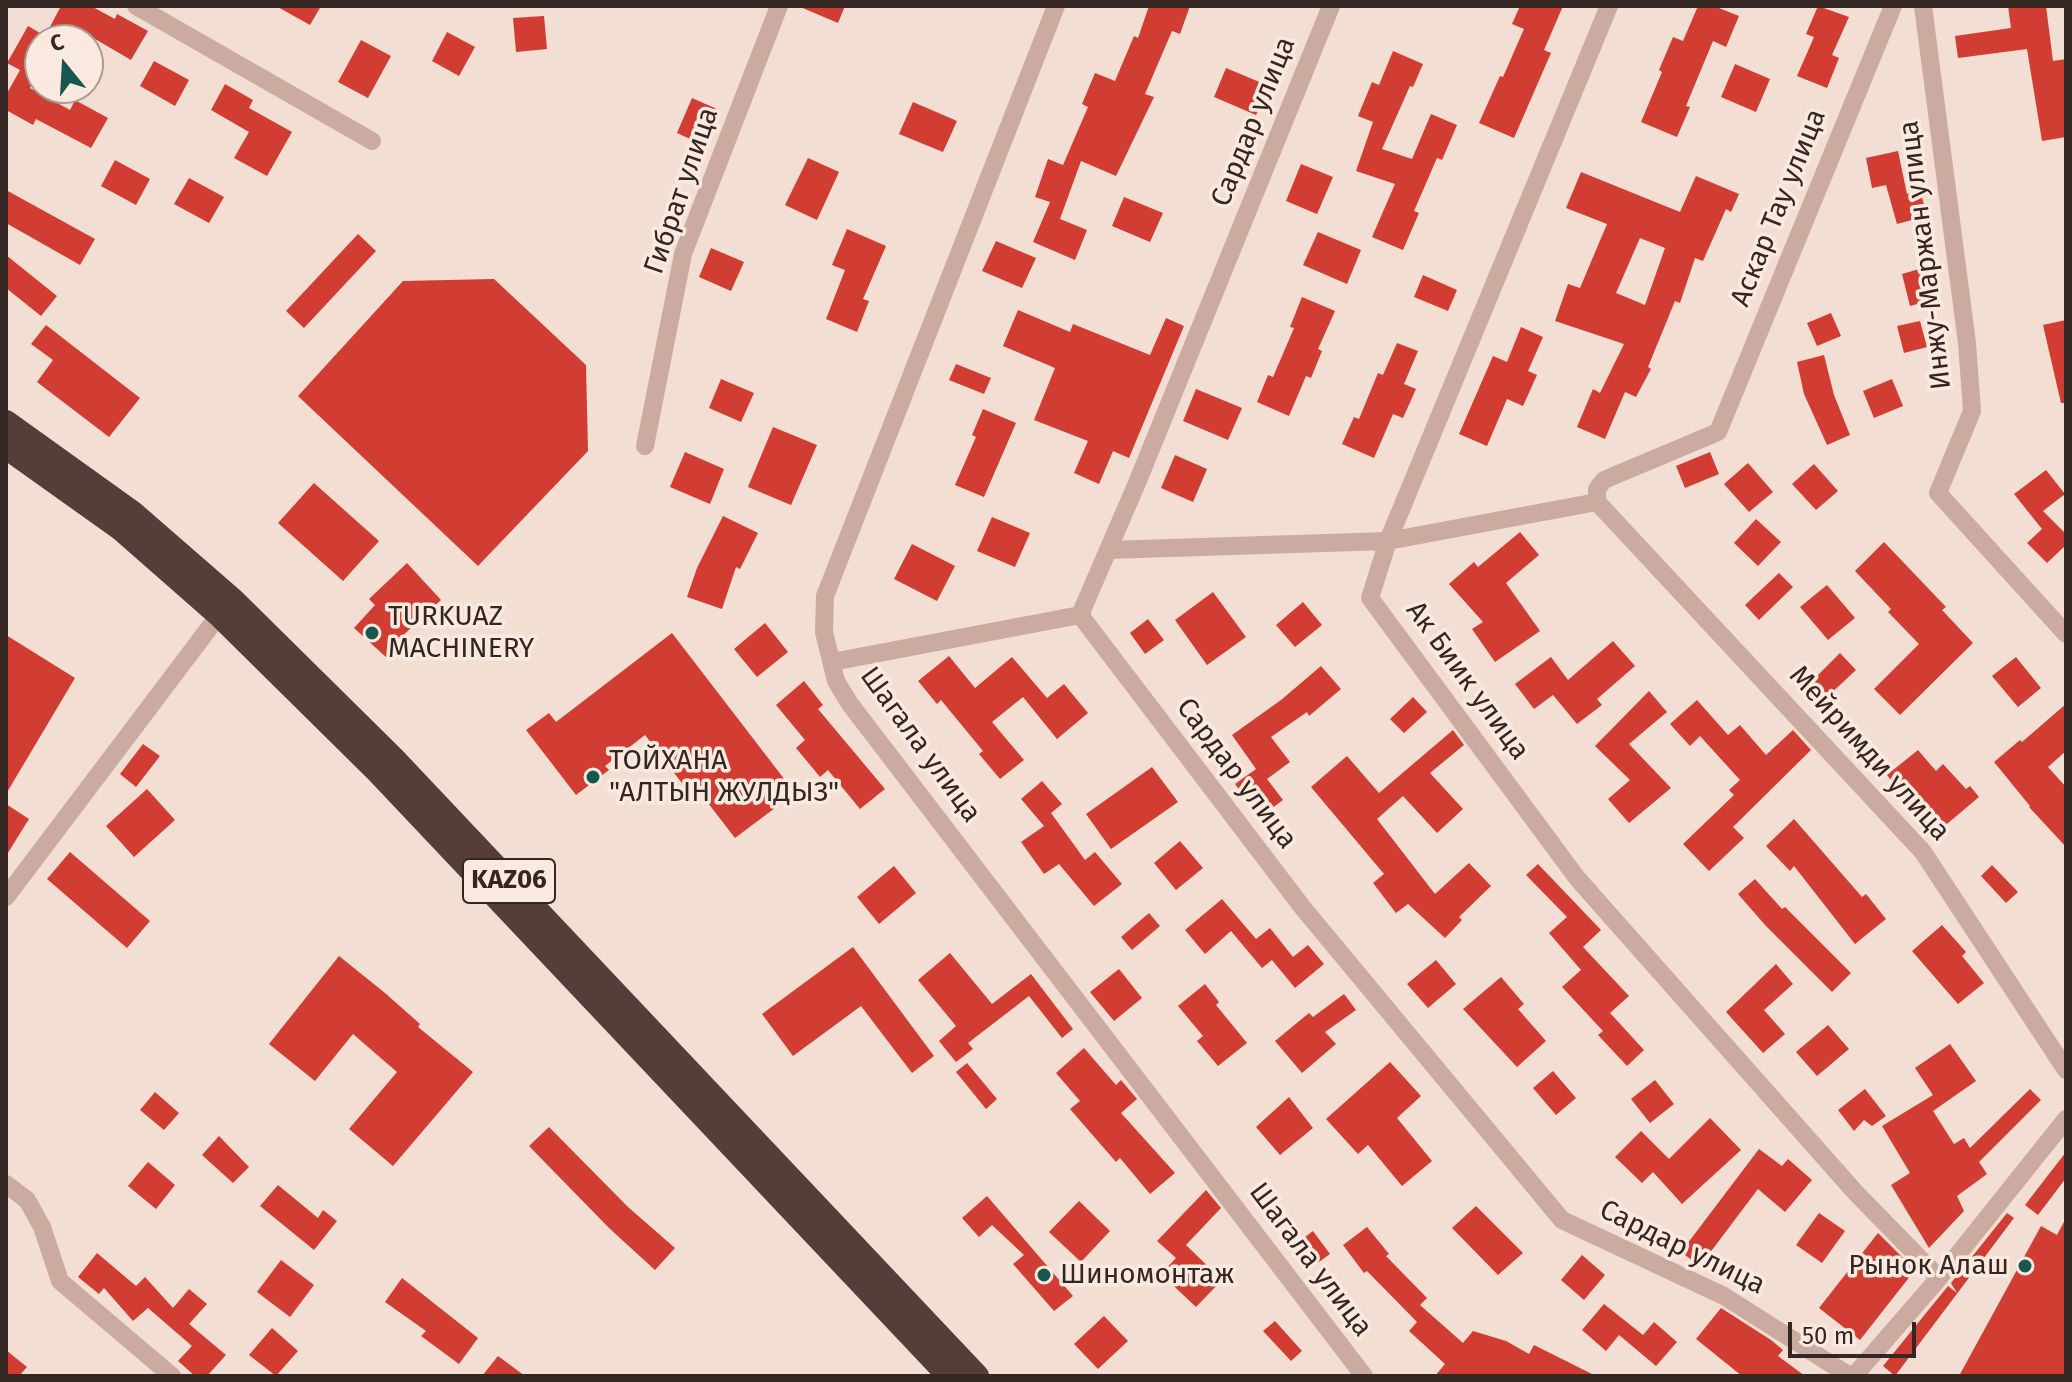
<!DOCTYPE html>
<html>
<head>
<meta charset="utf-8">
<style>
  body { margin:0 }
  #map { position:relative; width:2072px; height:1382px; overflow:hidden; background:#f2ded3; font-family:"Fira Sans",sans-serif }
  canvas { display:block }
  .frame { position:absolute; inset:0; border:8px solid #332623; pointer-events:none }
  .north { position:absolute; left:24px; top:24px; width:80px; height:80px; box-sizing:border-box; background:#fae9df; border:2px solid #aa9b94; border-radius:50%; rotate:342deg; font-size:22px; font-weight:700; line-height:32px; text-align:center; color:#332623 }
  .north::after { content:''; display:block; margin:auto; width:28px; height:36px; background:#165851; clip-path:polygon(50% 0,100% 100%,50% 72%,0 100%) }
  .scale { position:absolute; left:1788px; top:1322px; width:128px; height:36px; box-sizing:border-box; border:4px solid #332623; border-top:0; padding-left:10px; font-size:24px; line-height:28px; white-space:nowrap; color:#332623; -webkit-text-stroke:6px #fae9df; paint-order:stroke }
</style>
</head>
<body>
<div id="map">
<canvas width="2072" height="1382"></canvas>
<div class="frame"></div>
<div class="north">С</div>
<div class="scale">50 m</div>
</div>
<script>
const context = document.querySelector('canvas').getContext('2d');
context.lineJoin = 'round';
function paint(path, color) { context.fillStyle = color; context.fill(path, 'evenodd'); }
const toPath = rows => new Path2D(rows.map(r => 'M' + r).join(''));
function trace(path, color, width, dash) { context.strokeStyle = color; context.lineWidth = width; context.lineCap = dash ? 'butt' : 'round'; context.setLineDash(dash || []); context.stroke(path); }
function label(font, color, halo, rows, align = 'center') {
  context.font = font + ' "Fira Sans",sans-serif'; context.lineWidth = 7; context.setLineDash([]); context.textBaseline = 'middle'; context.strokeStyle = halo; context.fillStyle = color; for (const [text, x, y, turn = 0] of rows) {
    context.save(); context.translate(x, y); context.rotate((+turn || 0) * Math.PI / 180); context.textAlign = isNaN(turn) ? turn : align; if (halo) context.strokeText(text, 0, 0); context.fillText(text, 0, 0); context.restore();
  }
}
const building = toPath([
  [61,6,91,6,115,19,117,14,148,31,131,60,90,36,88,40,43,40],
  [276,6,321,6,310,25],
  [798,6,845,6,838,23],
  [1149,6,1190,6,1180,34,1172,31,1145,94,1154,97,1116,176,1081,161,1060,219,1087,230,1075,260,1033,242,1050,202,1035,197,1048,159,1063,165,1088,107,1082,104,1095,73,1115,81,1134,36,1138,38],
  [1520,6,1563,6,1544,50,1551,53,1514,138,1479,123,1500,76,1503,77,1524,29,1512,24],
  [1698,6,1714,6,1739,16,1726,47,1713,41,1686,106,1690,107,1677,137,1641,122,1662,72,1659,70,1673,37,1683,41],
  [1818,6,1849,17,1832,55,1839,58,1827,88,1797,76,1814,37,1806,34],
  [2008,6,2046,6,2053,61,2066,59,2066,137,2042,141,2027,49,1958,58,1955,36,2011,28],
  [544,16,547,49,516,52,513,18],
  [28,26,40,33,40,70,30,88,70,110,75,100,108,118,91,148,36,119,33,125,6,110,6,95,20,70,7,63],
  [447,32,475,47,459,76,432,61],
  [361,40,391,56,368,98,338,82],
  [1393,51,1423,64,1413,87,1410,86,1382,149,1412,159,1431,114,1457,125,1442,160,1437,158,1414,211,1419,213,1403,250,1372,237,1395,184,1356,171,1373,122,1358,116,1372,82,1379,85],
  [154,61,189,80,175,106,140,86],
  [1735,64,1770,79,1756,112,1721,97],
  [1226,68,1269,86,1256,115,1214,97],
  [225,84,253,100,249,108,292,132,267,176,234,158,249,132,211,110],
  [692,98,717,109,701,144,677,133],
  [913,102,957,121,943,152,899,134],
  [1898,151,1907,194,1920,190,1927,216,1897,224,1886,185,1872,188,1866,158],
  [808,158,839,172,817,220,785,205],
  [115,160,150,179,136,205,101,186],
  [1301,164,1333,177,1317,214,1286,201],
  [1581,172,1680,212,1696,176,1739,194,1731,212,1726,209,1703,261,1695,258,1680,303,1675,301,1648,367,1651,369,1636,397,1625,392,1605,439,1577,427,1593,389,1600,393,1624,344,1555,321,1568,284,1580,288,1607,224,1566,208],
  [1640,238,1665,248,1645,305,1616,293],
  [189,178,224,197,209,223,174,204],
  [6,190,95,239,80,265,6,223],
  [1124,197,1163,213,1150,242,1112,226],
  [847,229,886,246,863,299,869,301,857,332,826,319,845,270,832,265],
  [1318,232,1361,250,1347,284,1303,265],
  [358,234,376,251,304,328,286,311],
  [996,241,1036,258,1022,288,982,271],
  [711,248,744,262,731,291,699,277],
  [6,255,57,296,41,316,6,288],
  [1923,268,1932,300,1910,306,1902,274],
  [1423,275,1457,290,1448,311,1414,297],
  [494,279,586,365,588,451,478,566,298,396,403,281],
  [1302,297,1335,311,1318,349,1322,351,1311,378,1306,376,1289,416,1257,402,1268,375,1273,377,1294,328,1290,327],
  [1018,310,1070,332,1073,324,1150,355,1166,318,1184,326,1129,458,1113,451,1099,484,1074,473,1088,441,1034,420,1055,368,1003,346],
  [1831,313,1841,336,1817,346,1807,323],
  [2066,320,2066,403,2061,403,2043,325],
  [1920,321,1927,347,1904,353,1897,326],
  [46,325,140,398,109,437,37,382,53,360,31,344],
  [1521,327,1543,337,1528,371,1537,375,1523,406,1507,399,1487,446,1459,434,1493,356,1507,362],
  [1397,343,1418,351,1404,384,1416,389,1403,418,1393,414,1374,458,1342,444,1354,417,1359,419,1378,373,1383,375],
  [1824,355,1834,395,1850,435,1827,445,1804,394,1797,362],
  [956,364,991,378,984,394,949,380],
  [721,379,754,393,741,422,709,408],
  [1892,379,1903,406,1874,418,1863,391],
  [1196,389,1242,408,1228,440,1183,421],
  [983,409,1016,423,984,497,955,485,976,437,972,435],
  [773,427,817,445,791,505,748,487],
  [685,452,724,469,710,504,670,487],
  [1710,452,1719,474,1685,488,1676,466],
  [1175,455,1207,469,1193,502,1161,488],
  [1748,463,1773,492,1749,512,1724,484],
  [1814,464,1838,491,1816,510,1792,484],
  [2046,470,2065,494,2043,511,2066,534,2066,545,2047,563,2027,543,2042,529,2014,494],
  [314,483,379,541,343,581,278,523],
  [723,516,758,533,740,569,736,567,722,609,687,597,697,568],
  [992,517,1030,533,1015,567,977,551],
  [1756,519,1781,542,1758,566,1734,543],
  [1520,532,1539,555,1506,583,1540,631,1495,662,1472,629,1483,622,1449,584,1474,562,1478,567],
  [1884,542,1946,607,1942,610,1973,643,1900,715,1874,689,1919,644,1888,612,1891,609,1855,571],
  [912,544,955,566,937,601,894,579],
  [407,563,441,600,396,642,399,645,387,658,354,628,375,605,369,599],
  [1779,573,1793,587,1759,620,1745,605],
  [1827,585,1855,618,1828,640,1800,607],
  [1213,592,1246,637,1207,665,1175,620],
  [1303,602,1322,625,1295,647,1276,625],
  [1148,619,1164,640,1145,654,1130,633],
  [765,623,788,652,757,677,734,649],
  [672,633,795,793,735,838,698,790,691,795,645,735,605,766,609,770,576,795,526,730,549,713,556,722],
  [6,635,75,678,6,794],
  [1613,641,1635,666,1597,699,1602,705,1577,724,1553,695,1534,709,1515,684,1551,657,1568,680],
  [1840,653,1856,670,1825,699,1810,683],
  [949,656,975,688,1012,657,1047,698,1064,684,1088,713,1057,739,1023,697,992,722,1024,760,1000,779,979,754,983,751,941,700,937,704,918,681],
  [2016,657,2041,688,2018,707,1992,676],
  [1321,666,1341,689,1309,716,1307,712,1271,737,1290,762,1267,779,1283,800,1260,817,1235,784,1256,769,1232,735,1281,700],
  [804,681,823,705,818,709,885,789,860,809,828,770,820,777,796,748,805,740,776,705],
  [1649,691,1667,712,1629,744,1671,788,1629,823,1608,799,1630,780,1595,746],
  [1413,697,1427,712,1404,733,1390,719],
  [1697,700,1728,735,1740,725,1766,755,1793,730,1811,750,1733,827,1744,838,1709,871,1683,844,1734,795,1729,790,1740,780,1700,736,1690,746,1670,724],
  [2066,704,2066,751,2048,767,2066,787,2066,847,2029,807,2030,806,1994,762,2020,740,2022,742],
  [1453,730,1464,745,1430,773,1463,809,1437,833,1403,796,1377,819,1435,894,1469,863,1491,886,1459,917,1462,920,1445,938,1408,904,1396,913,1373,883,1384,874,1311,787,1347,756,1379,793],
  [143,744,160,756,136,787,120,774],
  [1918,750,1936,771,1943,764,1966,789,1970,786,1979,797,1935,834,1926,823,1932,817,1905,787,1900,791,1887,775],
  [1152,767,1178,802,1111,849,1086,814],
  [1042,781,1062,804,1051,813,1085,860,1095,852,1122,884,1094,906,1059,864,1044,874,1021,842,1044,826,1021,799],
  [147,789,175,820,134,857,106,826],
  [6,804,29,819,6,856],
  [1794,819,1862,897,1866,894,1886,919,1855,944,1794,866,1790,871,1766,846],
  [1180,841,1203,868,1176,890,1154,863],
  [70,852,150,921,127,948,47,879],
  [1538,864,1601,930,1583,947,1629,996,1610,1013,1644,1050,1627,1066,1598,1035,1603,1031,1562,987,1581,970,1549,933,1567,917,1526,875],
  [1992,865,2018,892,2006,903,1981,876],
  [894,866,916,893,879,924,857,897],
  [1755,879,1782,909,1785,907,1851,973,1832,992,1766,926,1738,894],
  [1222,899,1256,939,1270,928,1293,957,1308,945,1324,964,1295,988,1272,960,1262,968,1231,931,1205,954,1185,930],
  [1149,913,1160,926,1132,950,1121,937],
  [1942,925,1966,952,1962,956,1984,983,1958,1004,1912,951],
  [853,947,934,1056,912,1073,861,1006,793,1056,762,1014],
  [950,953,992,1004,1031,974,1073,1029,1062,1038,1029,996,968,1043,973,1049,956,1062,939,1041,956,1026,918,980],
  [339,956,385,993,420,1024,418,1027,473,1072,393,1166,349,1129,397,1072,353,1034,315,1081,269,1044],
  [1436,960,1456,984,1428,1008,1407,984],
  [1776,964,1793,984,1764,1010,1785,1034,1763,1053,1726,1012],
  [1119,969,1142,998,1114,1021,1090,992],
  [1501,977,1524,1004,1518,1009,1546,1041,1517,1067,1463,1009],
  [1205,984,1219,1002,1216,1005,1247,1043,1218,1066,1197,1041,1203,1036,1178,1006],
  [1344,994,1356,1010,1325,1032,1336,1044,1302,1073,1275,1041,1309,1013,1313,1017],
  [1828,1025,1849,1049,1817,1076,1796,1052],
  [1950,1044,1976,1081,1933,1111,1954,1144,1964,1138,1970,1148,2030,1089,2041,1100,1979,1162,1987,1174,1957,1196,1964,1211,1929,1248,1891,1185,1910,1173,1882,1126,1933,1095,1915,1068],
  [1084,1048,1116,1085,1121,1080,1137,1099,1121,1113,1175,1173,1150,1194,1120,1158,1116,1162,1070,1109,1080,1101,1056,1073],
  [1390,1062,1421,1096,1397,1118,1432,1161,1402,1186,1368,1145,1358,1154,1326,1119],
  [967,1063,997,1099,986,1109,956,1072],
  [1553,1071,1576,1098,1556,1115,1533,1088],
  [1655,1080,1674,1104,1650,1123,1631,1099],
  [1865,1089,1886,1116,1872,1126,1864,1120,1854,1131,1838,1110],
  [155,1092,179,1113,164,1130,140,1110],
  [1289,1097,1313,1128,1280,1155,1256,1127],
  [1710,1118,1741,1150,1682,1204,1653,1172,1642,1183,1615,1157,1641,1131,1669,1159],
  [549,1127,628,1207,675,1248,655,1270,609,1228,529,1146],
  [219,1136,249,1167,233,1183,202,1155],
  [1759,1149,1782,1166,1788,1159,1812,1180,1785,1212,1758,1189,1700,1266,1681,1252],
  [2066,1152,2066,1178,2038,1215,2025,1205],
  [148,1162,175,1185,156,1209,128,1186],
  [278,1185,318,1218,323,1210,337,1221,314,1250,260,1206],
  [1206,1190,1221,1208,1186,1245,1222,1280,1196,1307,1161,1274,1176,1258,1157,1241],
  [987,1196,1073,1296,1054,1311,1013,1264,1024,1255,992,1225,979,1237,962,1218],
  [1079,1201,1110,1231,1081,1262,1049,1232],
  [1476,1206,1523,1253,1498,1275,1452,1228],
  [1819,1213,1845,1231,1822,1263,1796,1245],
  [2007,1213,2014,1218,1895,1376,1883,1366,1948,1286,1957,1293,1951,1283],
  [2066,1218,2066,1376,1959,1376,2041,1226,2057,1235],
  [1367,1227,1389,1254,1386,1256,1427,1298,1420,1305,1463,1343,1473,1331,1506,1341,1529,1354,1534,1345,1596,1376,1435,1376,1445,1364,1409,1331,1417,1322,1367,1271,1364,1273,1343,1245],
  [1313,1231,1330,1254,1312,1267,1296,1244],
  [1878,1233,1915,1270,1860,1340,1819,1308],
  [97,1253,136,1286,145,1277,173,1308,189,1289,207,1304,189,1324,226,1355,207,1376,195,1376,178,1361,192,1346,148,1308,133,1321,104,1288,99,1294,78,1277],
  [1582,1255,1605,1275,1584,1300,1561,1280],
  [281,1260,314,1285,290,1317,257,1292],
  [402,1278,478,1338,459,1364,421,1336,426,1331,385,1302],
  [1604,1304,1643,1335,1654,1322,1677,1342,1656,1366,1619,1335,1606,1351,1582,1330],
  [1721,1308,1771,1340,1783,1350,1778,1356,1805,1376,1742,1376,1696,1339],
  [1104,1316,1128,1341,1098,1369,1074,1344],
  [1275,1321,1302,1351,1291,1361,1263,1331],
  [272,1328,298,1351,276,1376,249,1355],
  [6,1350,27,1367,19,1376,6,1376],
  [498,1356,525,1376,482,1376]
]);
const minor = toPath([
  [136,6,372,141],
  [1056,6,825,596,824,632,836,681,850,704,1364,1376],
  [1331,6,1137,483,1080,615,1303,908,1562,1220,1724,1296,1850,1376],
  [1609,6,1388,541,1370,598,1577,878,1855,1192,1939,1278],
  [1923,6,1967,343,1972,411,1938,493,2066,634],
  [645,446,683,254,779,6],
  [1597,502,1923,852,2066,1070],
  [1108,550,1388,541,1597,502,1597,489,1604,480,1718,432,1893,6],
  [832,662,1080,615],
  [6,897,219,615],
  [6,1184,27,1200,42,1227,60,1281,172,1376],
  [1854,1376,1939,1278,2066,1119]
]);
const highway = toPath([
  [6,422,133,513,233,600,393,758,977,1376],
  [6,447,121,529,219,615,378,772,949,1376]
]);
const markers = [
  [372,633,8,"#165851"],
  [593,777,8,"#165851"],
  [2025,1266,8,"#165851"],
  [1044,1275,8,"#165851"]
];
const shields = [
  [509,881,92]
];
const shieldNames = [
  ["KАZ06",509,881]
];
const streetNames = [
  ["Сардар улица",1254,122,-68],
  ["Гибрат улица",682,191,-71],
  ["Аскар Тау улица",1779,208,-68],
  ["Инжу-Маржан улица",1926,255,-97],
  ["Ак Биик улица",1467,681,54],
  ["Шагала улица",920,745,54],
  ["Мейримди улица",1869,754,48],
  ["Сардар улица",1236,774,53],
  ["Сардар улица",1682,1248,26],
  ["Шагала улица",1310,1260,53]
];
const poiNames = [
  ["TURKUAZ",388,617],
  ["MACHINERY",388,649],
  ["ТОЙХАНА",609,761],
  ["\"АЛТЫН ЖУЛДЫЗ\"",609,793],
  ["Рынок Алаш",2009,1266,"right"],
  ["Шиномонтаж",1060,1275]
];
paint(building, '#d13d32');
trace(minor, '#cbab9f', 18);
trace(highway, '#553d39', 24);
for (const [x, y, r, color] of markers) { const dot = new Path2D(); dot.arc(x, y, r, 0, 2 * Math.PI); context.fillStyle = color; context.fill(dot); trace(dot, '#fae9df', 3); }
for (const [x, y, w] of shields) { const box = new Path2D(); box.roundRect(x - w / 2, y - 22, w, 44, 6); context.fillStyle = '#fae9df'; context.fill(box); trace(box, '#332623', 2); }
label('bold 26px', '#332623', null, shieldNames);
label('28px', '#332623', '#fae9df', streetNames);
label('28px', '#332623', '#fae9df', poiNames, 'left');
</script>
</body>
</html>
